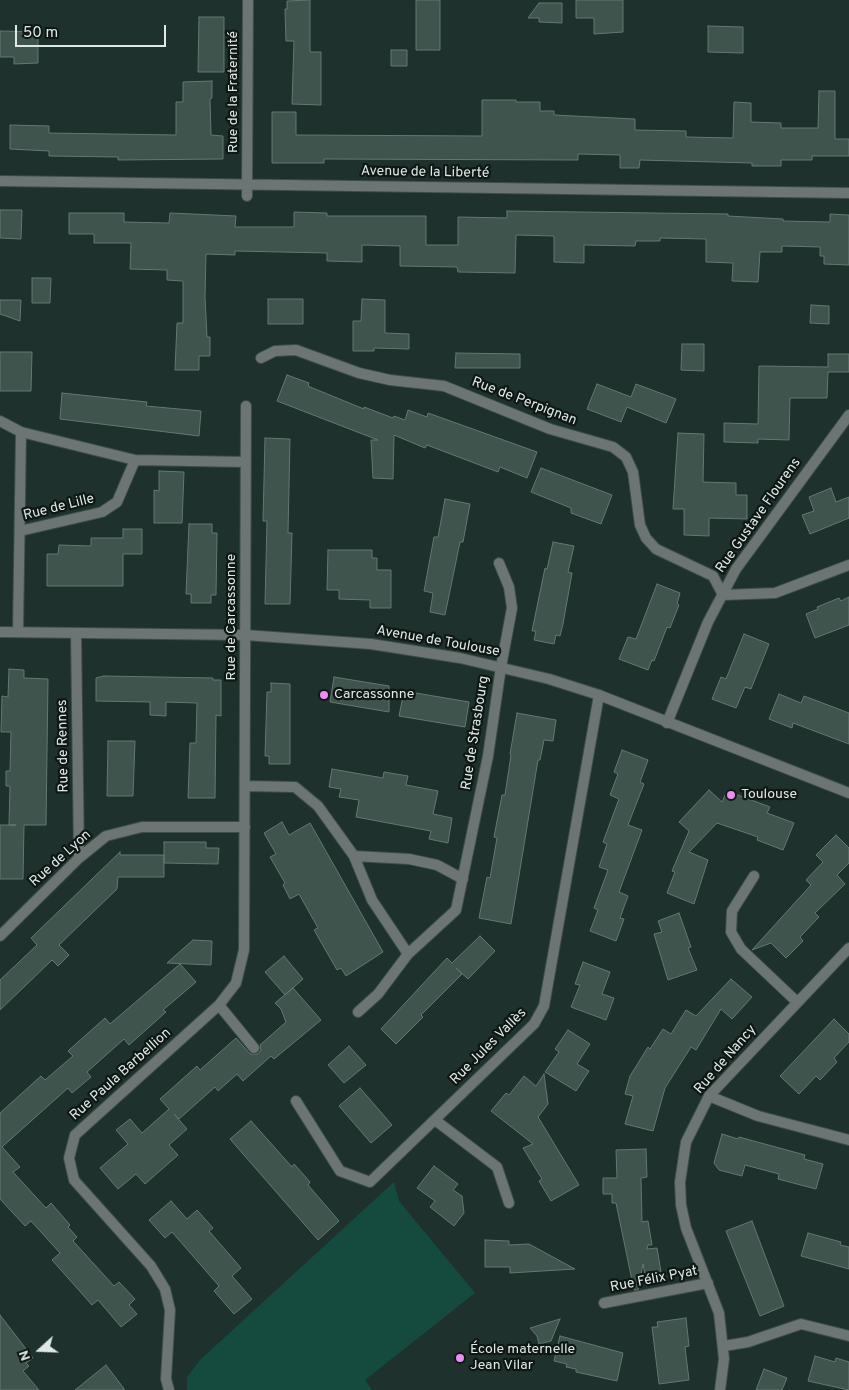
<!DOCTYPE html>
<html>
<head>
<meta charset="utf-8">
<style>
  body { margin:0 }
  #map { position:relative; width:849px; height:1390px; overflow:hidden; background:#1e312c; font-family:Overpass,sans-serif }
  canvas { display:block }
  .north { position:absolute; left:15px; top:1325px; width:50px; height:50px; -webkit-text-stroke:4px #0f1714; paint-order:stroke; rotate:250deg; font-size:14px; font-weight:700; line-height:20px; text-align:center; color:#dee9e6 }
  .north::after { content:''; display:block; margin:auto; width:18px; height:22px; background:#dee9e6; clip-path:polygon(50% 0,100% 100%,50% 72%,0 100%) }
  .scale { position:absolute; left:15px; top:25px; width:151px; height:22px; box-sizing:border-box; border:2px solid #dee9e6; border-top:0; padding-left:6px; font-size:15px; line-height:18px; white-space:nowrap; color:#dee9e6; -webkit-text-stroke:4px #0f1714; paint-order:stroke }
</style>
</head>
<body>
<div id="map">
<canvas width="849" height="1390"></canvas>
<div class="north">N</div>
<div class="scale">50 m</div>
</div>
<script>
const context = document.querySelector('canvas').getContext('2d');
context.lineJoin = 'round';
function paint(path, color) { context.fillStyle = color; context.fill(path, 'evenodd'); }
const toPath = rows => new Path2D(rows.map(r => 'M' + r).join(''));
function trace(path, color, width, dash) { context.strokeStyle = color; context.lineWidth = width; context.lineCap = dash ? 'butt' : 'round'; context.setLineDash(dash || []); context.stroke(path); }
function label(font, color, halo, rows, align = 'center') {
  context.font = font + ' Overpass,sans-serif'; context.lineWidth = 4.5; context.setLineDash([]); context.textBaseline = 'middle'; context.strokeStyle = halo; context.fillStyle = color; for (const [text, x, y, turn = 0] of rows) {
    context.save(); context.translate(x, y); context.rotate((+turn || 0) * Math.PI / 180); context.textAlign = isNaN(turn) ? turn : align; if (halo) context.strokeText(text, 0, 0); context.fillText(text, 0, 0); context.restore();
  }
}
const green = toPath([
  [394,1182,399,1201,475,1293,365,1380,372,1390,187,1390,187,1377,201,1359]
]);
const building = toPath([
  [310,0,310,52,321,52,321,105,292,104,294,41,286,41,285,9,287,9,287,1,310,0],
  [416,0,440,0,440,50,416,50,416,0],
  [576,0,623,0,623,32,594,34,594,18,576,18,576,0],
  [539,3,562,3,562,23,539,22,539,18,528,18,539,3],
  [199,17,224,17,224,72,198,72,199,17],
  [708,26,743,27,743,53,708,52,708,26],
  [0,31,38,32,38,63,14,64,14,57,0,57,0,31],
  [391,50,407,50,407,66,391,66,391,50],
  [212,81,212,98,210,99,211,135,223,136,223,159,118,160,118,157,49,156,49,151,10,149,10,125,49,126,49,133,176,135,176,102,183,102,183,82,212,81],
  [819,91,835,91,835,139,849,139,849,156,812,156,812,160,781,160,781,166,752,166,752,163,640,160,639,168,620,168,620,155,578,154,578,160,324,159,324,163,272,163,272,112,296,112,296,135,482,136,482,100,516,100,516,102,540,102,540,111,554,111,554,115,635,119,635,130,686,131,686,137,733,138,734,102,751,103,751,122,781,123,781,128,818,128,819,91],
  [0,210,22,210,21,239,0,238,0,210],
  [507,211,728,214,728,216,783,219,783,221,830,222,830,214,849,215,849,265,824,264,824,256,820,256,820,247,782,246,782,252,760,252,758,282,732,281,733,263,706,262,706,239,660,238,660,241,636,241,635,246,584,245,584,263,554,262,554,236,516,235,515,273,458,272,457,267,400,266,400,246,362,245,362,262,327,261,327,253,235,251,235,255,206,254,205,297,207,337,210,337,210,356,199,356,199,370,175,370,177,323,183,323,183,281,167,280,167,270,130,269,131,243,94,243,94,234,69,234,69,213,124,213,124,222,169,223,170,213,236,216,235,227,294,227,294,212,327,213,327,216,426,216,426,245,458,245,458,217,507,218,507,211],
  [32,278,51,278,50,303,32,303,32,278],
  [268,299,303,299,303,324,268,324,268,299],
  [362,299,385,300,385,333,409,334,409,349,374,348,374,351,353,351,353,321,361,321,362,299],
  [0,300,21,300,20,321,0,314,0,300],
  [811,305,829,306,829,324,810,323,811,305],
  [682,344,704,344,704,371,681,370,682,344],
  [0,352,32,352,31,391,0,391,0,352],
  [456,353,520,354,520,368,455,368,456,353],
  [828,354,849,354,849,372,828,372,827,398,790,398,789,440,758,439,758,443,724,442,724,423,758,424,759,366,828,367,828,354],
  [287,375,309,383,308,386,315,389,364,409,364,407,393,418,394,416,405,420,408,410,427,417,428,413,537,452,527,478,500,467,498,472,427,445,425,448,394,435,393,479,373,478,371,440,378,440,277,401,287,375],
  [597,384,631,397,636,384,676,399,666,423,627,407,621,422,587,409,597,384],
  [62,393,147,402,146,406,201,411,199,436,60,419,62,393],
  [678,433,704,434,703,482,736,483,736,495,747,495,747,519,709,518,709,536,684,535,684,509,673,509,678,433],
  [265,438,290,439,288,533,292,533,290,604,265,604,267,521,263,521,265,438],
  [541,468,612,495,601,524,571,513,571,508,531,492,541,468],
  [159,471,184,472,182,523,154,523,154,490,159,491,159,471],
  [831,488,836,502,849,497,849,518,810,534,802,515,814,511,809,497,831,488],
  [445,499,470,504,463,542,460,542,445,615,430,612,433,593,424,591,434,537,438,537,445,499],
  [189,524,212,524,212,533,217,533,216,595,211,595,211,603,191,603,191,594,186,594,189,524],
  [123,529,142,529,142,554,123,554,123,586,47,586,47,554,58,554,59,545,91,546,91,538,123,538,123,529],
  [553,542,574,546,568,572,572,573,563,624,560,636,556,635,554,644,534,640,536,631,532,631,545,568,547,569,553,542],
  [328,550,372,550,372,558,377,558,377,570,391,570,391,608,370,608,370,600,339,599,339,590,327,590,328,550],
  [657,584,680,593,677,604,679,605,670,628,667,627,654,661,652,660,648,670,619,659,628,637,636,639,657,584],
  [849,597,849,625,815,638,806,614,818,609,817,607,839,598,841,601,849,597],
  [744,634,769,644,751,689,745,687,736,708,712,699,721,677,726,679,744,634],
  [9,669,24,670,24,678,48,679,46,825,24,825,23,879,0,879,0,825,16,825,9,825,10,786,6,786,6,771,10,771,11,732,1,732,2,696,8,697,9,669],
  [104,676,213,678,213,680,221,680,221,716,216,715,215,798,188,798,190,743,196,743,197,703,166,702,166,716,150,715,150,702,96,701,96,678,104,676],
  [334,677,389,686,389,712,330,702,334,677],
  [271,683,290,684,290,764,269,764,269,756,265,756,267,692,271,692,271,683],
  [404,691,469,702,465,727,399,716,404,691],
  [779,694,801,703,804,696,849,713,849,744,793,723,792,728,769,719,779,694],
  [517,713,556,720,553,741,544,740,540,760,538,760,511,924,479,918,487,877,490,878,497,838,494,837,502,795,505,795,511,755,510,754,517,713],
  [108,741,135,741,133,796,107,796,108,741],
  [622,750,648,760,640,782,644,784,628,825,642,830,619,892,628,896,620,918,624,919,616,941,590,931,598,910,594,908,608,870,599,867,607,844,603,842,619,799,610,795,618,774,614,772,622,750],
  [332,769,383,778,384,772,408,776,406,785,438,791,433,814,452,818,448,843,429,839,431,831,356,817,359,800,339,797,341,789,329,787,332,769],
  [709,790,722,802,727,791,770,807,767,813,794,823,783,850,757,840,758,837,717,823,689,852,708,860,694,904,667,893,675,872,672,871,689,831,679,822,709,790],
  [282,822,289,835,310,823,383,952,346,976,341,968,337,970,314,930,318,928,299,894,290,899,283,885,285,883,270,857,276,854,264,833,282,822],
  [836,835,849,848,849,863,837,875,845,884,815,913,819,917,800,937,803,941,786,958,771,943,752,950,811,885,806,880,823,862,816,855,836,835],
  [164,842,206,842,206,848,219,848,218,864,164,863,164,842],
  [120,852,120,855,164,855,164,877,118,877,117,889,59,945,69,955,58,966,52,960,0,1010,0,980,37,945,31,938,120,852],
  [679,913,691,947,688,948,697,970,668,980,654,934,662,932,658,921,679,913],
  [480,936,495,951,468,979,456,968,462,974,421,1015,423,1017,396,1044,381,1029,447,958,452,963,480,936],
  [193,940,212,941,211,965,167,963,193,940],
  [284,956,303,979,285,995,265,972,284,956],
  [583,962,610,972,602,994,614,998,606,1020,571,1007,580,985,575,984,583,962],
  [180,964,196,982,163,1010,166,1012,129,1045,124,1039,87,1072,91,1077,72,1093,68,1088,2,1147,20,1167,13,1172,46,1208,51,1203,70,1225,68,1227,77,1237,73,1241,114,1286,119,1282,135,1299,129,1305,137,1314,121,1327,98,1300,92,1305,52,1260,60,1253,31,1221,25,1226,0,1199,0,1113,41,1076,45,1080,73,1056,68,1051,105,1018,110,1024,180,964],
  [731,979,752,997,732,1019,721,1009,696,1050,691,1047,665,1088,653,1131,625,1124,633,1096,625,1094,630,1076,648,1047,650,1049,663,1029,671,1034,686,1010,696,1016,731,979],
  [293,988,321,1020,274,1059,271,1056,243,1081,237,1074,218,1091,215,1087,179,1119,174,1114,187,1129,169,1145,178,1155,145,1184,136,1174,118,1189,100,1168,128,1144,116,1130,130,1119,142,1133,169,1109,160,1099,197,1066,200,1070,236,1038,250,1054,258,1054,261,1050,260,1045,286,1022,281,1009,275,1003,293,988],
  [834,1019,849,1034,849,1042,834,1058,837,1062,820,1080,816,1076,799,1094,780,1076,834,1019],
  [568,1030,590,1044,577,1064,589,1071,576,1091,545,1072,559,1052,555,1049,568,1030],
  [349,1046,366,1065,344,1083,328,1065,349,1046],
  [544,1074,548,1104,538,1117,579,1185,551,1201,539,1181,542,1179,523,1148,533,1144,491,1111,506,1093,509,1095,524,1076,536,1086,544,1074],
  [360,1088,392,1125,371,1143,339,1106,360,1088],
  [251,1121,292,1167,294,1164,303,1174,310,1182,308,1185,339,1221,318,1240,230,1139,251,1121],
  [722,1134,738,1139,739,1137,805,1155,804,1159,823,1164,816,1189,778,1179,779,1174,745,1165,742,1176,719,1170,714,1163,722,1134],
  [646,1149,647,1177,641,1178,642,1222,648,1221,652,1245,648,1245,647,1249,657,1248,661,1272,645,1275,643,1264,638,1290,634,1290,616,1203,612,1203,612,1194,603,1194,603,1178,617,1178,616,1150,646,1149],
  [434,1166,458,1184,453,1190,462,1196,464,1213,454,1226,430,1207,435,1201,417,1188,434,1166],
  [171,1201,187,1219,197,1210,213,1228,209,1231,241,1268,232,1276,252,1299,234,1314,214,1291,219,1286,172,1232,165,1238,149,1220,171,1201],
  [752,1221,784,1306,760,1316,726,1231,752,1221],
  [808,1233,841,1242,840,1245,849,1247,849,1269,801,1256,808,1233],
  [485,1240,509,1241,509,1245,529,1244,575,1269,510,1273,510,1267,485,1267,485,1240],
  [0,1315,33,1358,26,1363,29,1366,23,1371,39,1390,0,1390,0,1315],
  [686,1318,689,1346,685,1347,689,1380,659,1384,652,1327,658,1327,657,1322,686,1318],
  [560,1319,551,1341,539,1344,537,1336,530,1328,560,1319],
  [560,1336,623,1353,617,1381,576,1372,576,1369,566,1367,567,1364,554,1361,560,1336],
  [815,1356,835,1362,836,1358,849,1362,849,1390,808,1381,815,1356],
  [106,1365,125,1390,75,1390,106,1365],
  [764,1369,787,1378,782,1390,756,1390,764,1369]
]);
const minor = toPath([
  [0,181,849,193],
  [247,196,248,0],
  [261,358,275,351,296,350,359,373,390,380,444,386,550,429,613,447,626,457,633,472,640,525,646,538,656,549,713,576,723,595,775,593,849,565],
  [0,421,21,432,135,460,246,462],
  [20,531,102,512,117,502,135,460],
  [18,632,21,432],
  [76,633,79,858],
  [667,723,708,622,736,569,849,415],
  [245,786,295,787,318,806,354,856,372,900,408,954],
  [354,856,409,859,437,865,463,879],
  [754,876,732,911,731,932,741,949,797,1002],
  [0,936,79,858,106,836,142,827,245,827],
  [219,1005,254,1048],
  [358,1012,378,994,408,954,456,910,488,756,501,667,512,608,509,587,499,563],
  [709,1096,758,1116,849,1140],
  [296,1101,340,1171,370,1182,534,1024,544,1006,599,695],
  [435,1120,497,1167,509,1203],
  [604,1303,708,1283],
  [724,1346,748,1342,801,1324,849,1336],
  [169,1390,166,1379,170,1310,165,1289,151,1266,74,1180,69,1158,75,1135,219,1005,236,983,244,950,246,406],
  [720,1390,724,1359,719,1313,686,1228,681,1205,680,1182,686,1142,709,1096,849,948]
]);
const tertiary = toPath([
  [0,632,245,635,371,644,460,658,549,679,599,695,849,793]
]);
const markers = [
  [324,695,5,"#f08bf5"],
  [731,795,5,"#f08bf5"],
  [460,1358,5,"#f08bf5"]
];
const streetNames = [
  ["Rue de la Fraternité",234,92,-90],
  ["Avenue de la Liberté",425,173,1],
  ["Rue de Perpignan",524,402,21],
  ["Rue de Lille",59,508,-14],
  ["Rue Gustave Flourens",759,516,-55],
  ["Rue de Carcassonne",232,617,-90],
  ["Avenue de Toulouse",438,642,10],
  ["Rue de Strasbourg",476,733,-81],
  ["Rue de Rennes",64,746,-91],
  ["Rue de Lyon",61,859,-42],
  ["Rue Jules Vallès",489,1047,-45],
  ["Rue de Nancy",726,1060,-49],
  ["Rue Paula Barbellion",121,1075,-42],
  ["Rue Félix Pyat",654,1280,-11]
];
const poiNames = [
  ["Carcassonne",334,695],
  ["Toulouse",741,795],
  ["École maternelle",470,1350],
  ["Jean Vilar",470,1366]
];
paint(green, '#154b3f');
paint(building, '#40544e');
trace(building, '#637872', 1);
trace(minor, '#3d4e4a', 12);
trace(tertiary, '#3d4e4a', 12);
trace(minor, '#6c7573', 10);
trace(tertiary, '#6c7573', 10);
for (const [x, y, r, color] of markers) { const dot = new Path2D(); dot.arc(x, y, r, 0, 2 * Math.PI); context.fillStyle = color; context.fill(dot); trace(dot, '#0f1714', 2); }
label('14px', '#dee9e6', '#0f1714', streetNames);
label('14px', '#dee9e6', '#0f1714', poiNames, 'left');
</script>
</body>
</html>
